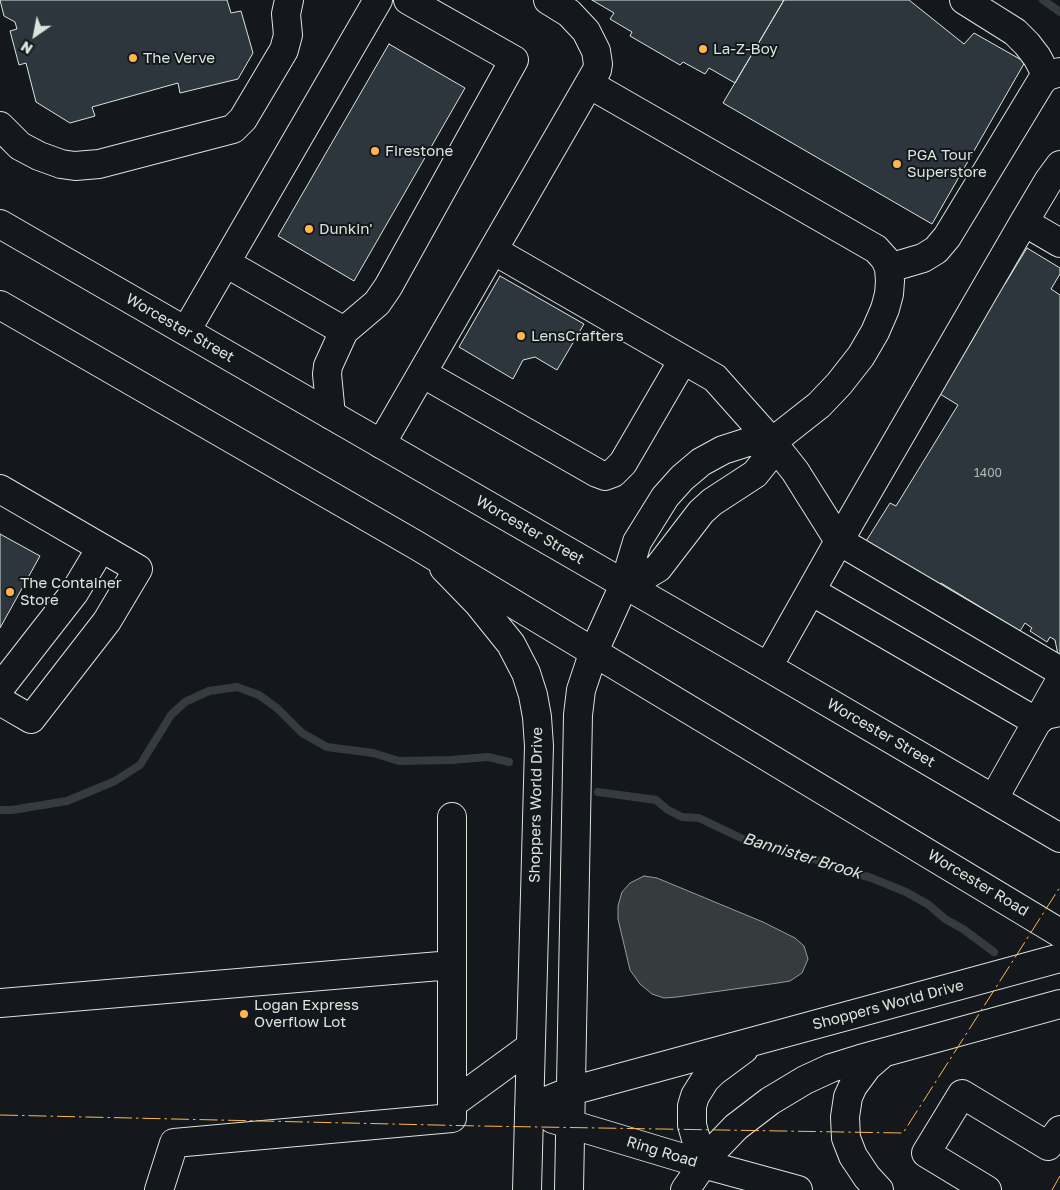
<!DOCTYPE html>
<html>
<head>
<meta charset="utf-8">
<style>
  body { margin:0 }
  #map { position:relative; width:1060px; height:1190px; overflow:hidden; background:#14181c; font-family:"Golos Text",sans-serif }
  canvas { display:block }
  .north { position:absolute; left:10px; top:10px; width:50px; height:50px; -webkit-text-stroke:4px #14181c; paint-order:stroke; rotate:213deg; font-size:14px; font-weight:700; line-height:20px; text-align:center; color:#d8e6dc }
  .north::after { content:''; display:block; margin:auto; width:18px; height:22px; background:#d8e6dc; clip-path:polygon(50% 0,100% 100%,50% 72%,0 100%) }
</style>
</head>
<body>
<div id="map">
<canvas width="1060" height="1190"></canvas>
<div class="north">N</div>
</div>
<script>
const context = document.querySelector('canvas').getContext('2d');
context.lineJoin = 'round';
function paint(path, color) { context.fillStyle = color; context.fill(path, 'evenodd'); }
const toPath = rows => new Path2D(rows.map(r => 'M' + r).join(''));
function trace(path, color, width, dash) { context.strokeStyle = color; context.lineWidth = width; context.lineCap = dash ? 'butt' : 'round'; context.setLineDash(dash || []); context.stroke(path); }
function label(font, color, halo, rows, align = 'center') {
  context.font = font + ' "Golos Text",sans-serif'; context.lineWidth = 4; context.setLineDash([]); context.textBaseline = 'middle'; context.strokeStyle = halo; context.fillStyle = color; for (const [text, x, y, turn = 0] of rows) {
    context.save(); context.translate(x, y); context.rotate((+turn || 0) * Math.PI / 180); context.textAlign = isNaN(turn) ? turn : align; if (halo) context.strokeText(text, 0, 0); context.fillText(text, 0, 0); context.restore();
  }
}
const water = toPath([
  [644,876,657,878,763,922,795,938,804,946,808,959,802,973,790,981,778,983,677,997,664,998,652,994,640,984,630,970,618,919,618,906,622,892,630,883,644,876]
]);
const stream = toPath([
  [1043,0,1060,12],
  [598,792,656,800,668,810,682,817,699,818,743,839,817,860,841,870,869,877,906,892,929,905,945,919,963,929,994,952],
  [0,810,12,810,67,801,115,781,140,765,171,715,185,702,209,691,237,687,259,695,277,708,302,733,327,747,373,753,399,761,452,760,488,757,509,762]
]);
const building = toPath([
  [0,0,227,0,231,13,241,11,253,53,238,79,180,93,178,83,92,107,95,116,70,123,36,102,26,63,19,65,10,31,17,29,15,22,4,16,0,0],
  [592,0,784,0,735,83,709,68,705,74,683,62,680,65,630,36,632,32,610,19,614,13,592,0],
  [784,0,909,0,964,44,974,33,1025,62,932,224,723,103,784,0],
  [389,44,465,88,354,281,278,236,389,44],
  [1027,248,1060,268,1060,274,1051,289,1060,295,1060,656,1058,655,1055,640,1050,637,1047,642,1030,631,1032,628,1025,623,1020,631,941,583,938,588,863,546,890,503,896,506,958,405,940,394,977,332,969,328,998,280,1005,284,1027,248],
  [500,276,584,324,557,370,535,357,523,360,513,379,459,347,500,276],
  [0,534,40,556,0,628,0,534]
]);
const minor = toPath([
  [964,0,1015,32,1027,44,1037,57,1047,76],
  [589,84,876,249,885,259,889,268,890,281,889,294,885,309,875,332,861,356,839,384,819,405,772,442,767,459,755,474,712,502,701,512,658,568,638,580,624,585],
  [0,126,20,146,39,156,61,164,75,166,99,164,233,129,243,119,284,50,288,35,286,14,289,0],
  [1024,222,1060,243],
  [493,250,715,378,772,442,795,471,839,541,1060,671],
  [226,263,344,331],
  [889,268,923,258,936,250,947,237,1041,82,1047,76,1060,72],
  [186,331,378,0],
  [422,373,597,473,605,476,613,473,623,463,683,360],
  [331,415,327,374,328,366,344,331,377,303,388,287,514,60,408,0],
  [381,444,597,70,598,64,596,51,586,31,569,13,548,0],
  [0,489,138,569,107,621,31,719,0,701],
  [444,568,478,603,511,644,526,673,533,695,537,717,539,746,527,1190],
  [811,591,1037,722,1045,715,1060,712],
  [768,667,839,541,1024,222,1049,180,1060,165],
  [0,688,74,593,101,548],
  [994,798,1060,681],
  [0,1003,452,965],
  [452,1104,530,1047],
  [529,1108,571,1091,1060,958],
  [553,1119,703,1164,798,1190],
  [703,1164,692,1125,692,1106,695,1096,705,1080,713,1072,744,1049],
  [159,1190,174,1143,452,1118,452,817],
  [569,1190,578,715,581,690,594,651,624,585,637,542,665,497,682,478,701,462,723,450,748,442,760,441,772,442],
  [685,1190,710,1154,736,1127,770,1101,805,1080,831,1068,860,1059,1060,1004],
  [879,1190,867,1177,853,1156,846,1138,845,1117,848,1097,853,1086,867,1067,882,1054],
  [987,1190,926,1153,962,1094,1048,1146,1060,1130]
]);
const highway = toPath([
  [0,224,768,667,1060,838],
  [0,305,416,545,1060,933]
]);
const power = toPath([
  [0,1115,479,1126,903,1133,1060,887],
  [1052,1190,1060,1176]
]);
const markers = [
  [703,49,5,"#ffb74d"],
  [133,58,5,"#ffb74d"],
  [375,151,5,"#ffb74d"],
  [897,164,5,"#ffb74d"],
  [309,229,5,"#ffb74d"],
  [521,336,5,"#ffb74d"],
  [10,592,5,"#ffb74d"],
  [244,1014,5,"#ffb74d"]
];
const numberNames = [
  ["1400",988,473]
];
const poiNames = [
  ["La-Z-Boy",713,49],
  ["The Verve",143,58],
  ["Firestone",385,151],
  ["PGA Tour",907,155],
  ["Superstore",907,172],
  ["Dunkin'",319,229],
  ["LensCrafters",531,336],
  ["The Container",20,583],
  ["Store",20,600],
  ["Logan Express",254,1005],
  ["Overflow Lot",254,1022]
];
const streetNames = [
  ["Worcester Street",180,328,30],
  ["Worcester Street",530,530,30],
  ["Worcester Street",881,733,30],
  ["Shoppers World Drive",536,805,-89],
  ["Worcester Road",978,883,31],
  ["Shoppers World Drive",888,1005,-15],
  ["Ring Road",662,1152,17]
];
const waterNames = [
  ["Bannister Brook",802,856,17]
];
paint(water, '#363b3e');
trace(water, '#939e99', 1);
trace(stream, '#363b3e', 8);
paint(building, '#2c363c');
trace(building, '#d8e6dc', 1);
trace(minor, '#d8e6dc', 30);
trace(highway, '#d8e6dc', 30);
trace(minor, '#14181c', 28);
trace(highway, '#14181c', 28);
trace(power, '#ffb74d', 1, [18, 4, 2.5, 4]);
for (const [x, y, r, color] of markers) { const dot = new Path2D(); dot.arc(x, y, r, 0, 2 * Math.PI); context.fillStyle = color; context.fill(dot); trace(dot, '#14181c', 2); }
label('12px', '#adbab4', null, numberNames);
label('15px', '#d8e6dc', '#14181c', poiNames, 'left');
label('15px', '#d8e6dc', '#14181c', streetNames);
label('italic 16px', '#d8e6dc', '#14181c', waterNames);
</script>
</body>
</html>
